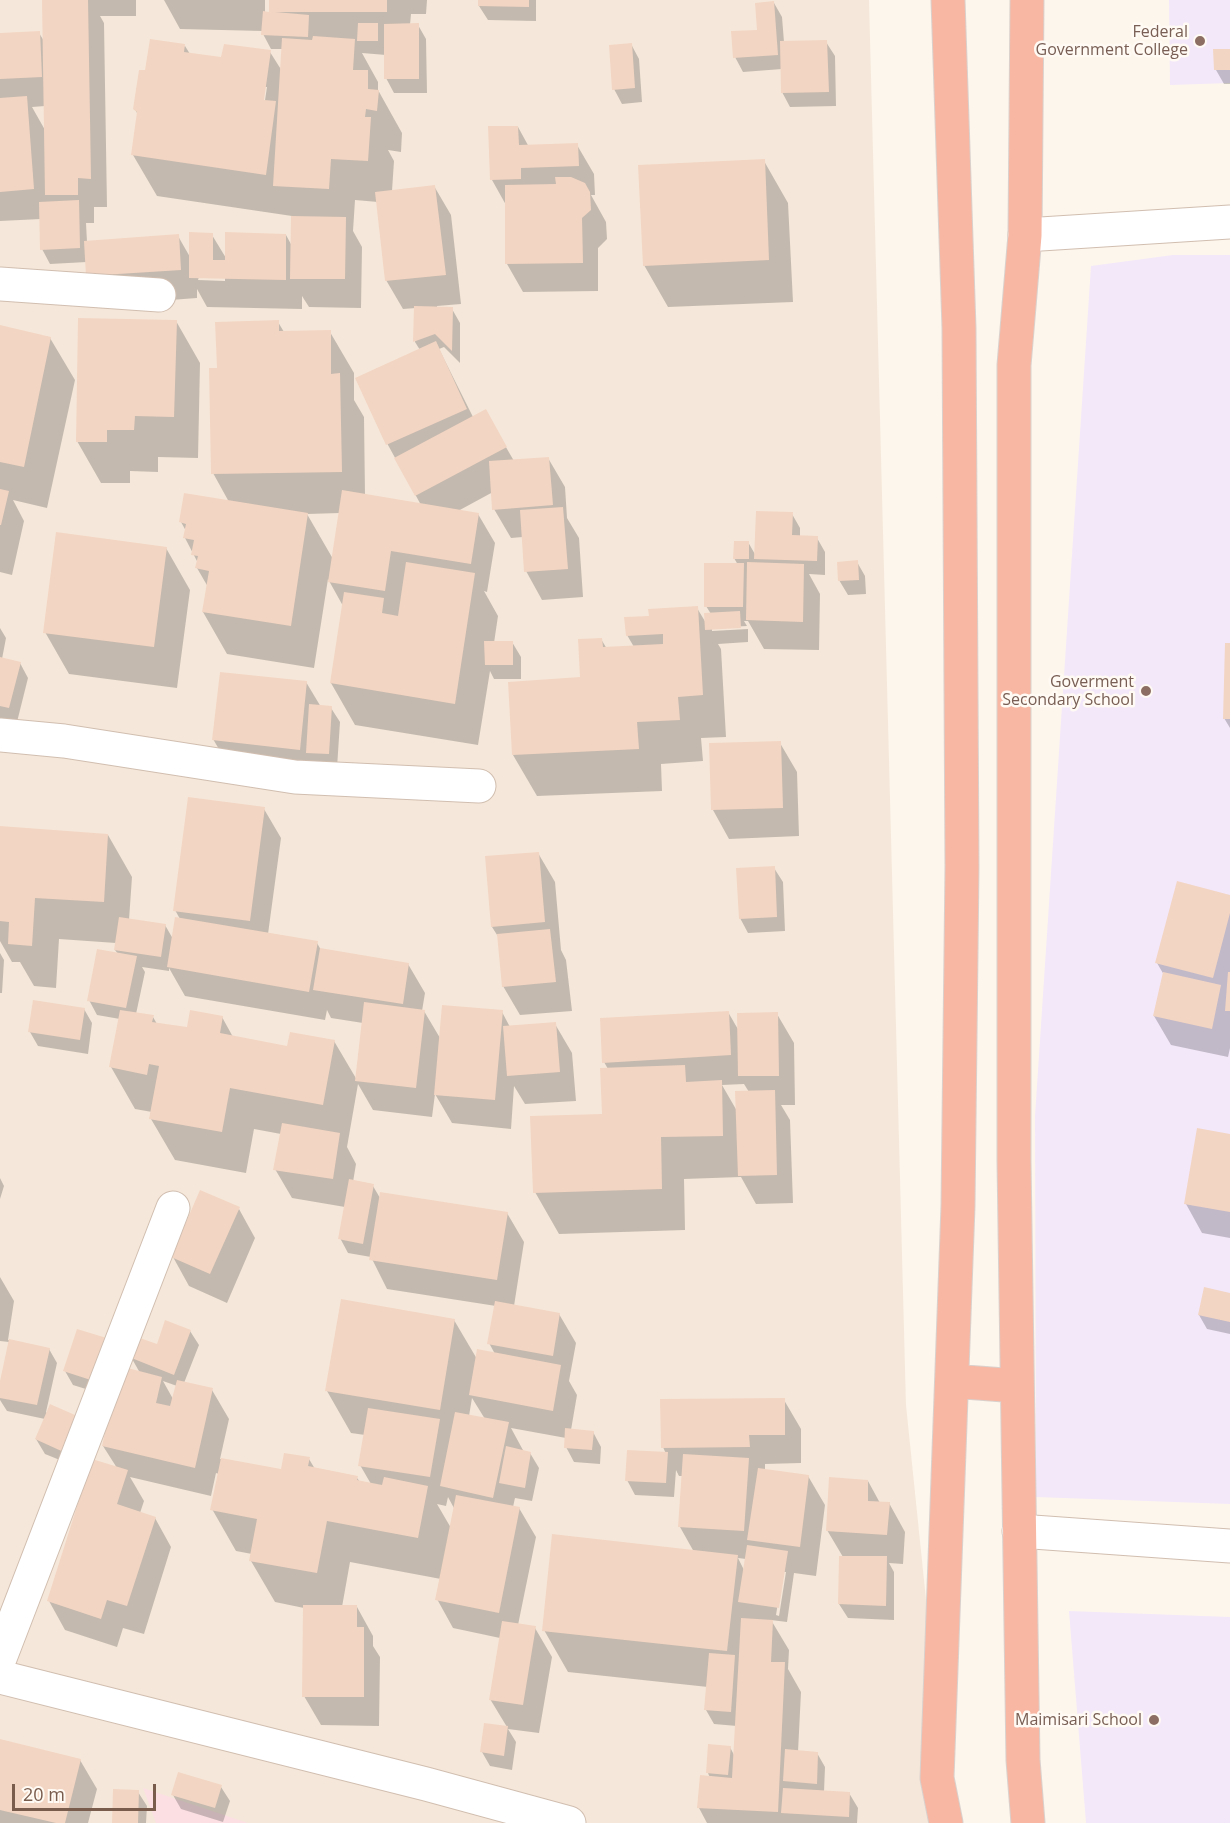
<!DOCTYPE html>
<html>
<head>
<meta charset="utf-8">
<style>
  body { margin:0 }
  #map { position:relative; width:1230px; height:1823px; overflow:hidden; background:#fdf6ec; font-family:"Open Sans",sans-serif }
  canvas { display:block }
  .scale { position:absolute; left:12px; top:1784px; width:144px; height:27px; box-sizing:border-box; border:3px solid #7a5c4d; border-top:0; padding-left:8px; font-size:18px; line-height:21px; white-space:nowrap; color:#7a5c4d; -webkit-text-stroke:4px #fffaf3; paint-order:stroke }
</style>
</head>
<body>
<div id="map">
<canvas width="1230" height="1823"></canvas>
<div class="scale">20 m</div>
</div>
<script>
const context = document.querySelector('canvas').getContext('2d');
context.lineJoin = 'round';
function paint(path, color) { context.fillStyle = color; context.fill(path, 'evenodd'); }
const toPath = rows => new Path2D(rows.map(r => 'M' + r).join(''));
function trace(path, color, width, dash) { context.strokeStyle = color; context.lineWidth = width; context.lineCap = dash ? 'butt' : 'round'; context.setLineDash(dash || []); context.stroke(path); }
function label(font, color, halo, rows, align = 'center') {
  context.font = font + ' "Open Sans",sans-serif'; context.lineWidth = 5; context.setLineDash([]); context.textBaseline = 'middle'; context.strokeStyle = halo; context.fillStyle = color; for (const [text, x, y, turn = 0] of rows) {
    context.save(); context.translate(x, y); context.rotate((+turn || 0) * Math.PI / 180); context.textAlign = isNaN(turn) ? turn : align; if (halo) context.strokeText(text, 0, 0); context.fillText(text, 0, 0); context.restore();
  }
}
const residential = toPath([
  [0,0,869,0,906,1405,949,1823,0,1823]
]);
const education = toPath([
  [1169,0,1230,0,1230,83,1170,85],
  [1173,255,1230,255,1230,1504,1036,1497,1035,1116,1091,266],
  [1069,1611,1230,1617,1230,1823,1086,1823]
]);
const medical = toPath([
  [143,1788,248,1823,156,1823]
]);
const shadow = toPath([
  [43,0,136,0,136,16,100,16,104,23,107,207,94,207,94,223,86,223,87,242,178,236,190,257,212,235,226,258,286,235,292,246,292,216,157,196,133,155,138,115,135,109,147,72,185,46,190,54,222,58,270,52,282,71,283,49,271,49,263,34,263,31,180,29,164,0,265,0,265,13,272,14,269,0,427,0,426,14,411,14,410,25,418,25,426,39,427,93,394,93,386,78,386,55,362,53,378,82,378,90,402,133,401,152,388,150,394,161,392,191,434,186,451,215,461,304,437,306,437,308,452,309,460,323,460,363,444,347,439,349,473,417,485,411,514,461,548,458,565,487,567,518,579,538,583,597,542,600,526,571,523,537,511,538,494,509,493,492,458,511,478,514,495,543,487,592,484,591,498,616,494,643,512,642,521,657,521,679,494,679,490,671,478,745,355,725,331,683,343,606,328,579,314,668,227,654,203,612,208,587,197,568,198,563,185,538,186,531,181,522,229,502,213,473,218,369,278,322,284,332,330,332,354,373,354,400,364,417,365,495,421,505,388,445,357,379,420,350,415,342,416,308,403,309,386,280,378,202,355,200,353,231,362,247,361,308,309,307,302,296,302,309,207,307,197,289,197,298,104,305,87,262,50,264,42,249,41,219,0,221,0,35,39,33,44,41],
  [264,87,267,87,264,107,261,107],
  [45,106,45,130,32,107],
  [199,277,225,278,225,281,198,280],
  [340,513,333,559,307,514],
  [480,0,536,0,536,21,488,20,479,6],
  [774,3,782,17,784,42,826,42,835,56,836,106,790,107,782,92,782,69,743,72,735,57,758,31],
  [631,44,639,59,642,102,622,104,614,89],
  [1230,50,1230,84,1224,84,1216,70],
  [518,127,529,147,577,145,594,174,595,195,591,195,606,222,607,239,598,248,598,291,523,292,507,264,506,205,492,180],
  [764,161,788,203,793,302,668,307,644,265],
  [176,321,200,363,198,458,158,457,158,472,130,471,130,483,101,483,77,441],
  [0,327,50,338,75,380,47,508,13,500,24,521,12,575,0,572],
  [792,514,800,528,800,537,817,538,825,552,825,575,809,574,820,594,819,650,764,649,748,621,744,621,747,626,712,628,712,631,748,629,748,642,718,644,721,649,726,737,701,738,703,761,661,764,662,791,537,796,513,755,582,678,601,639,607,649,634,647,627,635,650,617,697,608,706,623,711,614,706,606,738,565,734,558,748,542,756,556],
  [166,548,190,590,177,688,69,674,45,632],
  [857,562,865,576,866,594,848,595,839,580],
  [0,628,6,638,2,659,20,663,28,678,17,722,0,718],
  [1230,645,1230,728,1224,718],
  [306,682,321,707,331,708,340,722,337,768,230,768,213,739],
  [780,743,797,772,799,836,729,839,713,810],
  [264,809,281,838,268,934,317,943,321,950,408,964,425,993,422,1011,424,1011,440,1038,502,1012,510,1027,555,1024,572,1053,576,1101,525,1104,514,1086,511,1129,452,1123,435,1094,432,1117,373,1110,358,1084,347,1147,356,1164,353,1182,373,1186,380,1198,507,1213,524,1242,514,1306,559,1314,576,1343,569,1381,577,1395,571,1430,593,1432,601,1447,600,1464,574,1462,566,1447,566,1438,511,1428,524,1452,530,1453,539,1468,532,1501,515,1498,513,1507,519,1508,536,1537,518,1625,535,1628,552,1657,539,1733,508,1729,516,1742,512,1770,490,1766,482,1752,507,1727,490,1699,500,1638,453,1628,437,1599,441,1579,350,1562,342,1607,357,1607,373,1636,373,1646,380,1657,379,1726,321,1725,304,1696,304,1608,275,1602,251,1561,252,1554,236,1551,212,1509,219,1474,216,1473,211,1496,130,1477,144,1501,140,1513,155,1518,171,1547,144,1634,123,1628,117,1647,65,1630,49,1601,117,1468,103,1446,140,1373,131,1357,190,1331,199,1345,184,1383,212,1390,229,1419,220,1459,282,1470,309,1459,315,1469,357,1478,360,1482,371,1484,360,1465,365,1435,351,1433,327,1391,454,1320,477,1359,495,1354,489,1343,496,1306,387,1289,371,1257,348,1253,340,1238,345,1207,292,1198,275,1169,281,1134,254,1129,246,1173,175,1160,151,1119,152,1112,135,1109,111,1067,120,1019,97,1015,89,1000,118,954,115,950,116,943,59,939,56,988,34,986,20,962,12,962,0,941,0,828,108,835,132,877,129,920,165,925,173,939,180,919,175,910],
  [142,967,169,971,169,968,185,996,325,1020,327,1010,331,1018,363,1023,357,1080,334,1041,288,1048,233,1037,222,1017,188,1029,157,1024,153,1017,136,1014,145,972],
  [163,1381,177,1386,173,1399],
  [472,1398,485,1419,469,1416],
  [448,1497,455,1510,451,1528,437,1504,446,1506],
  [538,853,555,882,561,950,566,960,572,1011,520,1015,503,986,499,938,492,927],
  [774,868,783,882,785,931,748,933,740,918],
  [1230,897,1230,1048,1228,1057,1171,1045,1154,1016,1164,975,1157,963],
  [0,953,4,960,2,993,0,993],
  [84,1009,92,1023,88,1054,38,1046,30,1032],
  [728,1012,739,1031,777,1014,794,1043,795,1105,781,1105,790,1120,793,1203,756,1204,741,1177,684,1179,685,1230,559,1234,535,1192,603,1115,608,1069,604,1062],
  [744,1084,749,1092,737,1111,722,1085],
  [1230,1135,1230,1238,1202,1233,1186,1204],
  [0,1178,4,1186,0,1199],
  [239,1209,255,1238,227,1303,189,1286,173,1257],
  [0,1277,14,1301,8,1340,49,1349,57,1363,46,1412,77,1467,45,1454,36,1439,45,1419,7,1411,0,1400,0,1388,9,1342,0,1341],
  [1230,1295,1230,1334,1207,1329,1199,1315],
  [78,1330,105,1395,73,1385,65,1371],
  [784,1400,801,1429,801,1463,765,1464,765,1471,808,1476,825,1505,816,1576,794,1573,787,1622,771,1620,789,1650,788,1669,801,1692,798,1752,817,1753,825,1767,824,1792,849,1793,858,1808,857,1823,707,1823,699,1808,710,1778,708,1773,730,1747,735,1757,737,1726,714,1724,706,1710,708,1687,568,1672,544,1630,694,1552,680,1527,683,1476,679,1476,676,1470,674,1497,635,1495,627,1480,666,1454,663,1447],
  [738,1558,746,1559,744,1570],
  [783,1572,786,1572,779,1616,776,1615],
  [868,1481,880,1503,889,1503,905,1532,903,1564,889,1563,894,1572,894,1620,848,1618,839,1604,843,1557,827,1530],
  [0,1741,80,1760,97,1789,88,1823,0,1823],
  [221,1787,230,1801,223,1822,181,1809,173,1795],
  [138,1792,147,1806,146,1823,113,1823]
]);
const building = toPath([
  [42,0,88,0,91,179,78,178,78,195,45,195],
  [269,0,387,0,387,12,275,12,309,15,308,37,261,35,263,11,269,12],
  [478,0,529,0,529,7,478,6],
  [774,1,778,55,733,58,731,31,757,30,755,3],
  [358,23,378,23,378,41,357,41],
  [419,23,419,79,384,79,384,24],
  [40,31,42,77,0,79,0,33],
  [313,36,355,39,353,70,368,70,368,89,379,90,377,111,366,109,365,117,371,117,368,161,331,159,329,189,273,186,282,38,312,40],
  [150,39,185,44,184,52,221,57,224,44,271,50,264,100,276,101,266,175,131,155,137,112,133,109,139,70,145,70],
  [827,40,829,92,781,93,780,41],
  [632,43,635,88,612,90,609,45],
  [1213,49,1230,49,1230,70,1214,70],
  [27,96,34,189,0,192,0,98],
  [488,126,518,126,519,145,578,143,579,166,521,168,521,179,490,180],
  [765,159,769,260,643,266,638,165],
  [555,177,571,177,585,183,590,192,591,210,582,218,583,263,505,264,505,185,556,184],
  [435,185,446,275,385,281,375,192],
  [79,200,80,248,40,250,39,202],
  [291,216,346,217,345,279,290,279],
  [189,232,213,233,213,260,225,260,225,232,286,234,286,280,189,278],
  [179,234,181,270,86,276,84,241],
  [414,306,453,307,452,351,435,334,413,342],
  [78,318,177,320,174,417,135,416,134,430,107,430,107,442,76,442],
  [279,320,279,331,331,330,331,374,340,373,342,472,211,474,209,368,217,368,215,322],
  [0,325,51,337,24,467,0,462],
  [436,341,467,409,386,445,355,378],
  [486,409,507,447,415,496,394,458],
  [549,457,553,505,492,510,489,461],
  [0,489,9,491,1,525,0,525],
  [342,490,479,513,471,564,391,551,385,591,328,582],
  [184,493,308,513,291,626,202,612,209,571,195,568,198,556,191,555,194,540,183,538,186,524,179,522],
  [563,507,568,569,524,572,520,510],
  [756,511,793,512,792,535,818,536,817,561,754,559],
  [56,532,167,547,154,647,43,633],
  [734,541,749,541,749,559,733,559],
  [858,560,859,580,838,581,837,562],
  [406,562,475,573,455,704,330,683,344,592,384,598,382,613,398,616],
  [747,562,804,564,803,622,746,620],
  [704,563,744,563,743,607,704,607],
  [698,606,703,695,678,697,680,720,637,722,639,749,512,755,508,682,580,677,578,639,602,638,603,647,663,644,663,634,626,636,624,617,649,616,648,609],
  [740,611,741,628,705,630,704,613],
  [484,641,513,641,513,665,485,665],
  [1225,643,1230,643,1230,719,1223,719],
  [0,657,21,662,9,708,0,706],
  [220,672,307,681,300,750,212,740],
  [309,704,332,706,329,754,306,753],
  [781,741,783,808,711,810,709,743],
  [188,797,265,807,250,921,173,911],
  [0,826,108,834,104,902,35,898,32,946,8,944,9,922,0,921],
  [539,852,545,922,491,927,485,856],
  [775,866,777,917,739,919,736,868],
  [1177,881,1230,895,1230,913,1213,978,1155,963],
  [119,917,166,924,161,957,114,950],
  [175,917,318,941,309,992,167,967],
  [550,929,556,982,502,987,497,934],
  [320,948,409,963,403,1004,313,990],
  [97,949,137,956,126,1008,87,1001],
  [1163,972,1221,985,1212,1029,1153,1016],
  [1228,972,1230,972,1230,1011,1225,1011],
  [33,1000,85,1008,80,1040,28,1032],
  [364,1002,425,1010,416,1088,355,1081],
  [442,1005,503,1010,495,1100,434,1095],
  [120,1010,154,1015,152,1022,187,1027,190,1010,223,1016,220,1033,287,1046,290,1032,335,1040,323,1105,230,1088,222,1132,149,1119,159,1066,149,1064,147,1075,109,1067],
  [729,1011,731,1055,602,1063,600,1018],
  [778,1012,779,1076,738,1076,737,1013],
  [556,1022,560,1072,507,1076,503,1026],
  [685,1065,686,1082,722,1080,723,1136,661,1137,662,1189,533,1193,530,1116,602,1114,600,1068],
  [775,1090,777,1175,738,1176,735,1091],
  [282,1123,340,1133,333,1179,273,1170],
  [1197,1128,1230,1134,1230,1212,1184,1204],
  [349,1179,374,1184,363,1244,338,1239],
  [200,1190,240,1207,210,1274,171,1257],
  [380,1192,508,1212,497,1280,369,1260],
  [1204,1287,1230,1293,1230,1322,1198,1315],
  [341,1299,455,1319,440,1410,325,1391],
  [495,1301,560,1313,553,1356,487,1344],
  [165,1320,191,1330,174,1375,129,1357,137,1337,157,1344],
  [77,1329,110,1339,97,1382,63,1371],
  [9,1339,50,1348,37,1405,0,1398,0,1381],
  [477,1349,561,1365,553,1411,469,1395],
  [120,1366,162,1377,156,1403,170,1406,177,1380,213,1388,195,1468,102,1446],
  [785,1398,785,1435,749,1435,750,1447,661,1448,660,1399],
  [50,1404,84,1419,68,1454,35,1439],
  [368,1408,440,1419,430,1477,358,1466],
  [455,1412,509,1422,493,1498,440,1486],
  [565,1428,594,1431,592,1450,564,1448],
  [506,1446,531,1452,525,1488,499,1483],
  [627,1450,668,1452,666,1483,625,1481],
  [284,1453,310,1457,308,1466,358,1476,357,1480,382,1485,384,1477,428,1486,418,1538,327,1521,317,1573,249,1561,257,1519,210,1510,221,1458,281,1469],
  [683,1454,749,1458,744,1531,678,1527],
  [92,1459,128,1470,117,1504,156,1517,127,1606,107,1600,101,1619,47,1601],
  [758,1468,809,1475,800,1547,747,1540],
  [829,1477,868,1480,868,1501,890,1502,887,1535,826,1531],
  [456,1495,520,1507,499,1613,435,1600],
  [552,1534,738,1555,727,1651,542,1631],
  [747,1545,788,1551,779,1608,738,1602],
  [839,1556,887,1556,886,1606,838,1604],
  [303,1605,357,1605,357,1627,364,1627,364,1697,302,1697],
  [741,1618,773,1620,771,1662,785,1662,778,1812,697,1808,700,1775,732,1778],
  [502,1621,536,1626,523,1705,489,1700],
  [709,1653,735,1655,731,1712,704,1710],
  [484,1723,508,1726,504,1756,480,1752],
  [0,1739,81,1759,65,1823,56,1823,0,1810],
  [708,1744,731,1746,728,1775,706,1773],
  [785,1749,818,1752,817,1784,783,1781],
  [178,1772,222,1785,215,1808,171,1795],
  [783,1788,850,1792,849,1817,781,1813],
  [113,1789,139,1790,138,1823,112,1823]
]);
const minor = toPath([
  [1025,235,1230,222],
  [0,284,159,295],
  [0,735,64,741,295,777,479,786],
  [1019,1531,1230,1546],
  [0,1658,173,1208],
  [0,1677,426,1784,569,1823]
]);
const highway = toPath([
  [1027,0,1025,235,1014,365,1014,1161,1023,1760,1028,1823],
  [952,1381,1017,1386],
  [946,1823,937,1778,958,1206,962,867,959,328,948,0]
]);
const markers = [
  [1200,41,6,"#8d6e63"],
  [1146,691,6,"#8d6e63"],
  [1154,1720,6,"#8d6e63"]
];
const educationNames = [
  ["Federal",1188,32],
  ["Government College",1188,50],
  ["Goverment",1134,682],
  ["Secondary School",1134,700],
  ["Maimisari School",1142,1720]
];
paint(residential, '#f5e8da');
paint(education, '#f3e8fa');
paint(medical, '#fbdfe3');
paint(shadow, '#0003');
paint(building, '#f3d5c3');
trace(minor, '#d1beb0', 35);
trace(highway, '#dad1cd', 35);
trace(minor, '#fff', 33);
trace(highway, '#f7b7a3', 33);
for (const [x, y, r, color] of markers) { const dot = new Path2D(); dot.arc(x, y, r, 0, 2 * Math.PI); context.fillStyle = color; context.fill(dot); trace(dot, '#fffaf3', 2); }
label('16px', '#785e54', '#fffaf3', educationNames, 'right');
</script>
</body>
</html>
